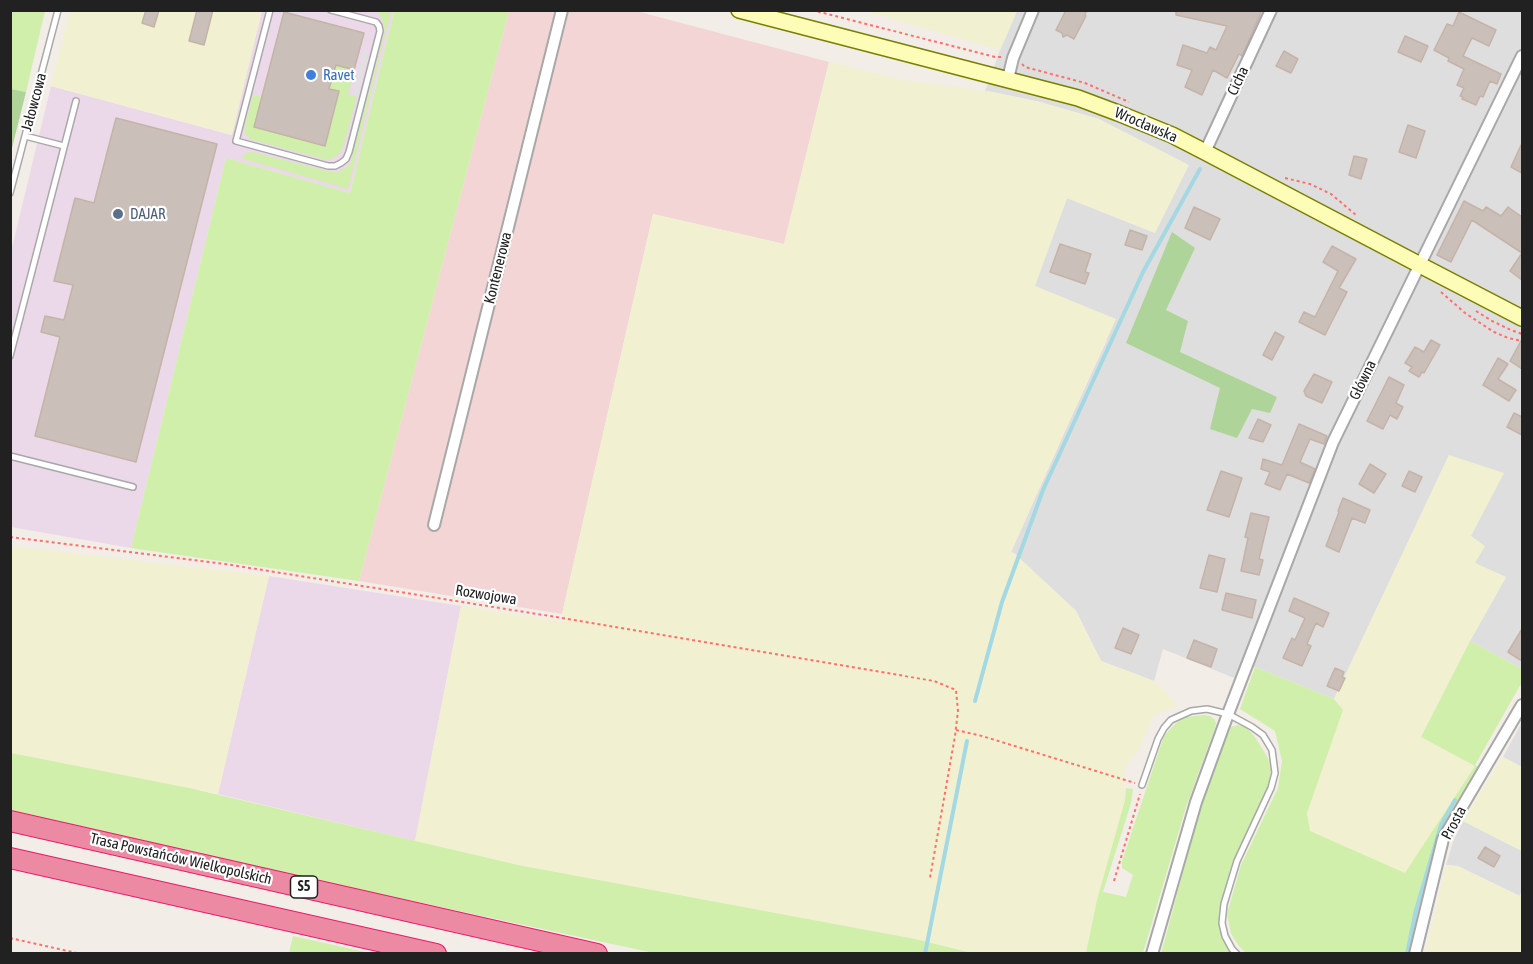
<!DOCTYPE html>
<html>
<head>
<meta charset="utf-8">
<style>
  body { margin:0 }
  #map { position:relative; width:1533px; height:964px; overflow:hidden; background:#f2ede7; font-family:"Asap Condensed",sans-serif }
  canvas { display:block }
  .frame { position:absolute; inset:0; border:12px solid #212121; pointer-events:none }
</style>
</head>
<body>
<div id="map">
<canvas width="1533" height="964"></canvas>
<div class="frame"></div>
</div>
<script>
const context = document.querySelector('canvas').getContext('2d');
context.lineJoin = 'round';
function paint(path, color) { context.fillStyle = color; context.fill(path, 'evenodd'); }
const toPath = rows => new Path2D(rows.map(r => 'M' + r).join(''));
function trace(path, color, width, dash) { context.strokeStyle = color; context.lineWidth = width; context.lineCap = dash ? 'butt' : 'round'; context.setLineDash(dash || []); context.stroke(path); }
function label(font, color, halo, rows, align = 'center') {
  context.font = font + ' "Asap Condensed",sans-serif'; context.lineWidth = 4.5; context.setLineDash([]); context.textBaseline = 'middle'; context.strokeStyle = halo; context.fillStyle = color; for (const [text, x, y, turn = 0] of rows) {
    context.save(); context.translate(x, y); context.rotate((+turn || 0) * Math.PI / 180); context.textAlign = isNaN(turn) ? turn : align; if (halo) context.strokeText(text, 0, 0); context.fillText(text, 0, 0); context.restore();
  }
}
const residential = toPath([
  [1017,11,1522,11,1522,669,1470,641,1506,577,1474,563,1470,536,1449,455,1334,699,1255,667,1234,678,1163,649,1154,681,1101,661,1076,611,1015,554,1011,552,1069,422,1107,340,1034,286,1067,198,1155,233,1099,119,1040,102,993,92,985,91,1000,50],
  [1522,722,1522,767,1503,757],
  [1463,821,1522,851,1522,891,1520,896,1458,866,1446,865,1453,842]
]);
const commercial = toPath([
  [509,11,636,11,829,62,784,244,653,214,562,614,359,581]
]);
const industrial = toPath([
  [262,11,394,11,350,193,226,158,131,548,11,527,11,252,51,86,231,135],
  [269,576,461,606,415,841,218,794]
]);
const farmland = toPath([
  [70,11,262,11,232,135,51,86],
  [865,11,1017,10,1017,11,1000,50],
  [829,62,903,80,993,92,1040,102,1099,119,1189,165,1155,233,1067,198,1035,286,1116,319,1069,422,1011,552,1015,554,1076,611,1101,661,1154,681,1178,705,1154,715,1138,750,1124,769,1125,800,1097,900,1086,953,972,953,915,939,518,865,415,841,461,606,564,622,562,614,653,214,784,244],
  [1449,455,1504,473,1471,536,1485,546,1475,563,1506,577,1470,641,1421,737,1475,765,1405,874,1310,831,1307,813,1343,710,1334,699],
  [10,546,269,576,218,794,11,753],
  [1503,757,1522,767,1522,851,1463,821],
  [1446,865,1457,866,1519,896,1522,891,1522,953,1425,953]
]);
const grass = toPath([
  [10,11,45,11,26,92,11,89],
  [377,11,391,11,348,189,241,158,246,153,253,152,331,172,338,172,348,166,351,161,385,31,382,19],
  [394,11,509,11,359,581,131,548,226,158,350,193],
  [336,65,354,70,348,95,357,97,343,148,337,156,328,160,252,140,247,136,244,130,253,95,262,97,254,127,325,145,338,91,329,89],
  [1470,641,1522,669,1522,682,1475,765,1479,767,1444,825,1429,877,1410,953,1246,953,1239,946,1231,934,1227,914,1241,865,1278,788,1282,761,1275,731,1240,709,1255,667,1334,699,1343,710,1307,813,1310,831,1405,873,1475,766,1421,737],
  [1205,715,1210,716,1214,719,1216,723,1215,728,1186,807,1143,953,1086,953,1097,900,1125,800,1126,788,1133,789,1131,803,1103,892,1126,897,1133,875,1122,868,1122,861,1164,736,1176,723,1186,717],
  [1238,725,1246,727,1255,737,1268,758,1271,771,1269,783,1266,793,1232,863,1220,907,1219,922,1222,935,1229,951,1231,953,1161,954,1200,809,1231,727],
  [11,753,189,788,518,865,915,939,972,953,654,953,306,878,11,811],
  [293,936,370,953,289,953]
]);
const forest = toPath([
  [11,89,26,92,11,152,10,89],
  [1172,232,1195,248,1166,310,1188,321,1180,352,1277,397,1270,413,1252,409,1237,438,1210,429,1220,388,1126,343]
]);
const parking = toPath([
  [364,51,368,52,357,96,353,95]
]);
const stream = toPath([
  [975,701,1002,602,1043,490,1143,272,1200,169],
  [925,954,967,741],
  [1407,954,1416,910,1441,825,1455,800]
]);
const building = toPath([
  [146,10,159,10,154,27,142,23,146,10],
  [197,10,213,10,204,45,189,41,197,10],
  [1066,10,1087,10,1085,15,1086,16,1074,39,1067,35,1063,37,1062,33,1056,30,1066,10],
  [1176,10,1262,10,1242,56,1239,54,1227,78,1213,70,1202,95,1185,87,1192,70,1177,65,1183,45,1207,53,1210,47,1216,50,1227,26,1176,15,1176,10],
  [284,12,364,33,354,70,336,65,329,89,339,91,325,146,254,127,284,12],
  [1459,12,1496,30,1489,46,1472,38,1463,56,1501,74,1497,84,1490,81,1483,97,1480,96,1476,105,1462,99,1463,97,1460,96,1464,88,1457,85,1464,69,1448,61,1449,58,1434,50,1447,24,1453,26,1459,12],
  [1405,36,1428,46,1421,62,1398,52,1405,36],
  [1284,51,1298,59,1291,73,1276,66,1284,51],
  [116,118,217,144,136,462,35,436,60,337,41,332,45,316,64,320,73,285,54,281,75,198,94,203,116,118],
  [1408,125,1425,131,1416,158,1399,152,1408,125],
  [1522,143,1522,173,1511,167,1522,143],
  [1354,156,1367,159,1361,179,1349,175,1354,156],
  [1464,201,1483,211,1486,207,1501,216,1508,207,1522,217,1522,253,1472,220,1451,262,1437,255,1464,201],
  [1194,207,1220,219,1210,240,1185,228,1194,207],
  [1130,230,1147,236,1142,250,1125,245,1130,230],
  [1060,244,1091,254,1085,272,1089,273,1085,284,1050,272,1060,244],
  [1332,246,1356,259,1339,288,1347,292,1325,335,1299,322,1304,312,1315,317,1338,271,1323,262,1332,246],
  [1522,253,1522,280,1510,271,1522,253],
  [1275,332,1284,337,1272,360,1263,355,1275,332],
  [1522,339,1522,369,1510,361,1522,339],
  [1431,340,1440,345,1424,373,1422,372,1419,377,1409,371,1412,367,1405,363,1415,347,1424,352,1431,340],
  [1498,358,1508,364,1498,379,1516,390,1509,401,1483,385,1498,358],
  [1314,374,1332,382,1322,403,1306,396,1304,391,1314,374],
  [1389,377,1404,385,1396,403,1403,407,1397,419,1390,415,1383,429,1367,421,1389,377],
  [1514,413,1522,417,1522,435,1507,427,1514,413],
  [1258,419,1271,425,1263,442,1249,438,1258,419],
  [1299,424,1327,436,1324,444,1310,439,1300,462,1315,469,1309,483,1287,474,1280,490,1265,484,1270,472,1261,469,1263,459,1282,465,1299,424],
  [1370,464,1386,474,1374,493,1359,484,1370,464],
  [1221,471,1242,478,1229,517,1207,510,1221,471],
  [1409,471,1422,477,1415,492,1402,486,1409,471],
  [1343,498,1370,510,1365,523,1352,518,1339,552,1326,546,1339,512,1338,511,1343,498],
  [1251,513,1269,517,1259,559,1263,560,1259,575,1241,571,1248,538,1245,537,1251,513],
  [1209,555,1225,559,1217,592,1200,588,1209,555],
  [1226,593,1256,600,1252,618,1222,610,1226,593],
  [1294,598,1329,613,1323,627,1316,623,1307,644,1311,646,1302,666,1283,658,1292,638,1295,640,1305,618,1289,611,1294,598],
  [1123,628,1139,635,1131,654,1115,648,1123,628],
  [1522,629,1522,661,1508,652,1522,629],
  [1194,640,1217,649,1211,667,1187,658,1194,640],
  [1335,668,1344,672,1342,677,1345,678,1339,691,1327,686,1335,668],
  [1485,847,1500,856,1494,867,1478,858,1485,847]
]);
const path = toPath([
  [812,10,995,57,1001,57],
  [1022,64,1025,67,1085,83,1129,102],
  [1285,178,1310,184,1331,194,1356,215],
  [1441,292,1465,313,1494,332,1508,338,1522,341],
  [1476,311,1492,321,1511,330,1522,334],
  [10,537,225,564,556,617,934,681,956,690,958,711,955,736,930,878],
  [956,730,982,736,1135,783],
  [1114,881,1140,794],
  [10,938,81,954]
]);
const lane = toPath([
  [270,10,236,141,328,166,335,166,341,163,346,159,349,152,380,31,379,26,376,22,331,10],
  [25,136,64,146],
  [10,193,58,10],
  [10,356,76,101],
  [10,456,133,487],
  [1142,785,1158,739,1164,728,1171,720,1191,711,1207,709,1228,714,1252,727,1263,735,1272,750,1275,773,1271,788,1237,861,1224,904,1222,923,1225,936,1232,949,1237,954]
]);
const street = toPath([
  [1008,79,1013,58,1033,10],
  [1205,152,1271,10],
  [434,525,562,10],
  [1152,954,1196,802,1228,714,1333,442,1522,56],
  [1415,954,1443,839,1522,705]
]);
const secondary = toPath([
  [739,10,1078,98,1118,113,1172,135,1205,152,1420,265,1522,318]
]);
const highway = toPath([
  [10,821,597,954],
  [10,858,436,954]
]);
const markers = [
  [311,75,6,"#3f7fe0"],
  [118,214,6,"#5c6f8a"]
];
const shields = [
  [304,887,27]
];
const shieldNames = [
  ["S5",304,887]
];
const shopNames = [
  ["Ravet",323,75]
];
const streetNames = [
  ["Cicha",1238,81,-65],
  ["Jałowcowa",34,102,-75],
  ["Wrocławska",1146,125,23],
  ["Kontenerowa",498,268,-76],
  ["Główna",1363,380,-64],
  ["Rozwojowa",486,595,9],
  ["Prosta",1454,823,-62],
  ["Trasa Powstańców Wielkopolskich",181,859,13]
];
const serviceNames = [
  ["DAJAR",130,214]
];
paint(residential, '#dfdede');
paint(commercial, '#f3d5d6');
paint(industrial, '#ebd8e9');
paint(farmland, '#f1f1d1');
paint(grass, '#d0efaa');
paint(forest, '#aed499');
paint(parking, '#e1e1e1');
trace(stream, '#a4d8e2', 4);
paint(building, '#cabfb9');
trace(building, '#c5b3a8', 1.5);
trace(lane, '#a8a8a8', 8);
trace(street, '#a8a8a8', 14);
trace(secondary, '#797f00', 18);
trace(highway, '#e81c6e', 22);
trace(path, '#ff706a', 2, [3, 3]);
trace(lane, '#fff', 5);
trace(street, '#fff', 10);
trace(secondary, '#fefdb8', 15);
trace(highway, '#ed8aa3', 20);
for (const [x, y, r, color] of markers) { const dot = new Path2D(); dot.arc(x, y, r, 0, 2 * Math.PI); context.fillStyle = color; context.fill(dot); trace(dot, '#fff', 2); }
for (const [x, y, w] of shields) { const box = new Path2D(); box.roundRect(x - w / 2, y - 11, w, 22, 4.5); context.fillStyle = '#fff'; context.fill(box); trace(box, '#212121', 1.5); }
label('bold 14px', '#212121', null, shieldNames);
label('15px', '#366cbe', '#fff', shopNames, 'left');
label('15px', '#212121', '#fff', streetNames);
label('15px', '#4e5e75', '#fff', serviceNames, 'left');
</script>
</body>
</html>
